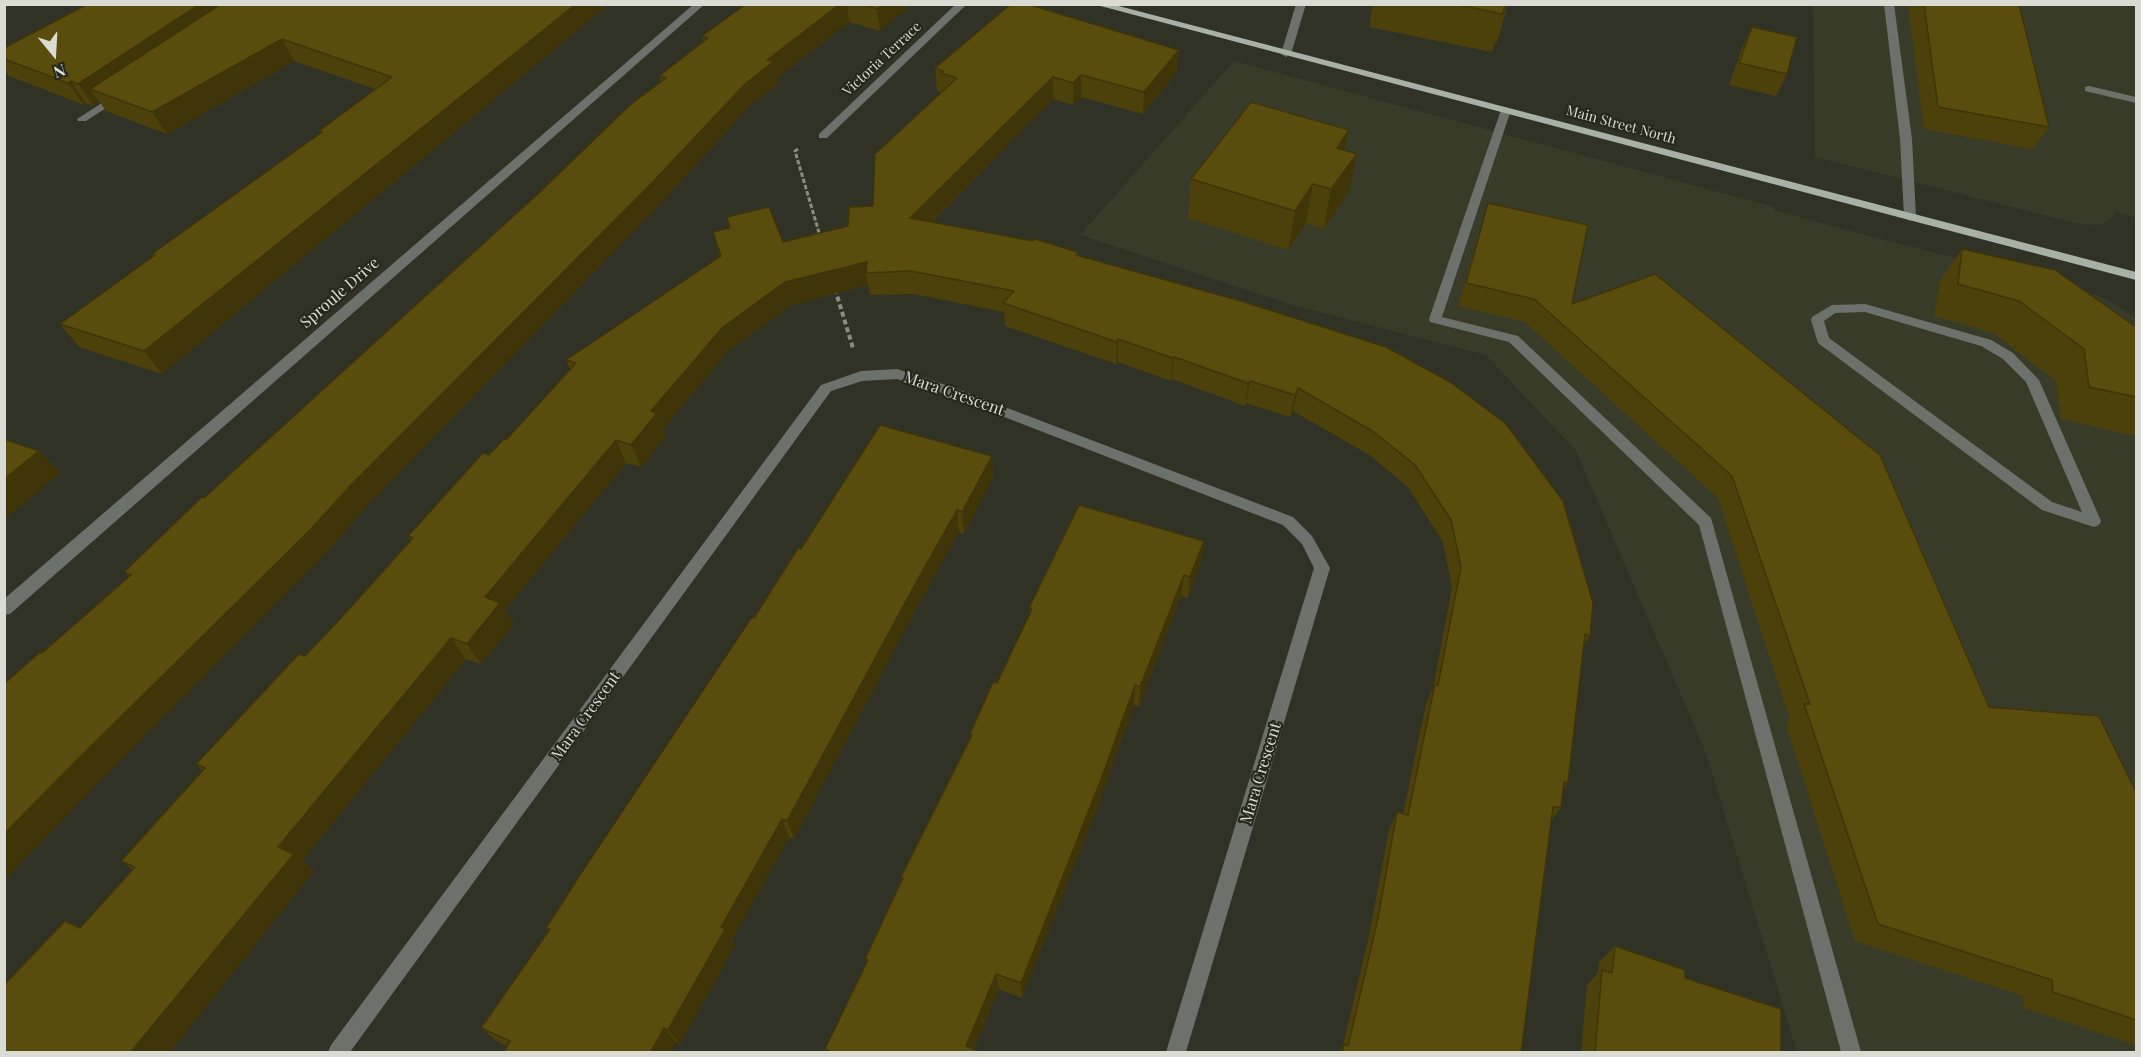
<!DOCTYPE html>
<html>
<head>
<meta charset="utf-8">
<style>
  body { margin:0 }
  #map { position:relative; width:2141px; height:1057px; overflow:hidden; background:#2f3225; font-family:"Playfair Display",serif }
  canvas { display:block }
  .frame { position:absolute; inset:0; border:6px solid #dadcd4; pointer-events:none }
  .north { position:absolute; left:24px; top:24px; width:60px; height:60px; -webkit-text-stroke:4px #26281b; paint-order:stroke; rotate:162deg; font-size:16px; font-weight:700; line-height:24px; text-align:center; color:#dadcd4 }
  .north::after { content:''; display:block; margin:auto; width:21px; height:27px; background:#dadcd4; clip-path:polygon(50% 0,100% 100%,50% 72%,0 100%) }
</style>
</head>
<body>
<div id="map">
<canvas width="2141" height="1057"></canvas>
<div class="frame"></div>
<div class="north">N</div>
</div>
<script>
const context = document.querySelector('canvas').getContext('2d');
context.lineJoin = 'round';
function paint(path, color) { context.fillStyle = color; context.fill(path, 'evenodd'); }
const toPath = rows => new Path2D(rows.map(r => 'M' + r).join(''));
function trace(path, color, width, dash) { context.strokeStyle = color; context.lineWidth = width; context.lineCap = dash ? 'butt' : 'round'; context.setLineDash(dash || []); context.stroke(path); }
function label(font, color, halo, rows, align = 'center') {
  context.font = font + ' "Playfair Display",serif'; context.lineWidth = 4.5; context.setLineDash([]); context.textBaseline = 'middle'; context.strokeStyle = halo; context.fillStyle = color; for (const [text, x, y, turn = 0] of rows) {
    context.save(); context.translate(x, y); context.rotate((+turn || 0) * Math.PI / 180); context.textAlign = isNaN(turn) ? turn : align; if (halo) context.strokeText(text, 0, 0); context.fillText(text, 0, 0); context.restore();
  }
}
const built = toPath([
  [1813,5,2136,5,2136,218,2117,212,2108,222,2095,225,2075,223,1815,157],
  [1234,61,1774,207,1774,210,1873,237,2085,291,2107,299,2136,318,2136,1052,1797,1052,1706,753,1576,451,1486,355,1296,306,1080,235]
]);
const pathFar1 = toPath([
  [798,149,795,151,820,236]
]);
const path = toPath([
  [835,289,853,348]
]);
const minor = toPath([
  [694,4,705,4,10,614,4,615,4,599,694,4],
  [956,4,967,4,827,138,819,138,819,134,956,4],
  [1296,4,1306,4,1291,54,1286,57,1281,54,1296,4],
  [1884,4,1894,4,1912,139,1916,217,1910,221,1904,217,1900,139,1884,4],
  [2089,86,2136,97,2136,103,2085,91,2085,87,2089,86],
  [119,92,124,95,123,97,86,121,78,121,77,119,119,92],
  [1506,107,1511,110,1442,317,1518,336,1711,518,1861,1052,1841,1052,1699,525,1509,342,1430,322,1429,319,1501,110,1506,107],
  [1865,304,1991,340,2013,353,2039,380,2101,521,2099,525,2094,527,2042,510,1818,343,1811,320,1812,317,1832,305,1865,304],
  [1865,312,1981,346,2003,359,2026,382,2082,512,2052,502,1829,338,1824,321,1835,313,1865,312],
  [897,369,955,388,1293,517,1312,536,1330,568,1186,1052,1166,1052,1314,568,1302,544,1283,525,945,394,897,379,862,381,831,391,350,1052,328,1052,331,1045,821,385,861,371,897,369]
]);
const major = toPath([
  [1093,4,1111,4,2136,272,2136,280,1093,4]
]);
const wall = toPath([
  [88,4,609,4,162,374,79,347,60,324,153,256,152,254,320,133,319,131,375,89,294,61,167,134,106,111,99,101,93,106,86,103,84,105,9,76,4,70,4,48],
  [746,4,911,4,880,31,849,22,777,78,778,84,750,106,655,209,367,506,326,553,105,776,42,653,129,577,124,572,204,498,661,82,659,76,703,42,702,36],
  [1373,4,1508,4,1497,42,1495,42,1492,52,1369,27],
  [1908,4,2019,4,2049,127,2033,149,1924,129],
  [1752,27,1787,74,1776,96,1729,85,1742,48],
  [1179,50,1177,72,1143,114,1081,97,1073,105,1053,99,932,222,1078,252,1078,255,1386,347,1590,636,1583,647,1568,783,1563,789,1561,807,1551,821,1521,1053,1339,1053,1343,1045,1368,940,1389,830,1397,812,1403,814,1426,704,1433,688,1452,588,1443,542,1408,487,1368,454,1293,411,1290,417,1246,403,1245,406,1172,379,1171,381,1118,362,1116,364,1005,326,1004,312,914,294,870,295,868,285,791,305,729,350,663,429,666,436,641,467,626,463,505,610,514,624,481,664,466,659,302,861,314,871,169,1053,4,1053,80,928,133,870,121,861,203,771,196,764,305,656,341,618,411,541,408,536,506,440,570,369,566,360,720,257,713,232,783,242,848,226,873,206,942,92,937,91,935,68],
  [1349,130,1345,150,1349,193,1324,229,1306,223,1288,250,1188,218,1191,179],
  [1488,203,1572,304,1989,707,2136,792,2136,1045,2024,1008,2023,996,1855,941,1786,724,1790,720,1718,498,1525,322,1458,306],
  [1962,249,2136,327,2136,436,2061,419,2056,381,1994,333,1934,316,1940,281],
  [992,456,993,478,964,534,959,532,922,598,794,839,789,837,732,940,735,945,680,1044,676,1042,670,1053,503,1053,507,1046,498,1042,481,1028,549,931,546,928,801,549],
  [1204,541,1201,562,1188,598,1181,596,1139,707,1134,705,1103,793,1022,998,999,989,974,1049,983,1053,827,1053,825,1049,867,963,865,959,902,880,901,877,971,738,970,734,997,683,1030,613,1029,608],
  [1615,946,1685,978,1781,1053,1581,1053,1587,985,1598,973,1599,962]
]);
const shadedWall = toPath([
  [200,4,245,4,90,89,99,101,93,106,78,84],
  [576,4,609,4,162,374,144,351],
  [840,4,847,4,849,22,777,78,778,84,750,106,655,209,367,506,326,553,105,776,4,881,4,834,352,484,767,60],
  [883,4,911,4,880,31,877,9],
  [282,39,294,61,167,134,152,112],
  [1179,50,1177,72,1143,114,1144,92],
  [1081,75,1081,97,1073,105,1073,83],
  [1053,77,1053,99,913,240,910,218],
  [71,81,86,103,84,105,68,83],
  [1349,130,1341,169,1337,148],
  [1357,154,1349,193,1324,229,1331,189],
  [1313,184,1306,223,1288,250,1295,211],
  [867,262,866,273,868,285,791,305,729,350,663,429,666,436,641,467,631,445,651,411,723,327,785,282],
  [1118,339,1118,362,1116,364,1117,342],
  [1174,357,1172,379,1171,381,1173,358],
  [1250,381,1246,403,1245,406,1248,383],
  [1298,388,1293,411,1290,417,1295,395],
  [616,440,626,463,505,610,514,624,481,664,467,644,485,597],
  [39,451,60,473,4,520,4,479],
  [992,456,993,478,964,534,962,512],
  [957,510,959,532,922,598,794,839,787,821,919,577],
  [1204,541,1201,562,1188,598,1190,577],
  [1184,575,1181,596,1139,707,1140,687],
  [451,638,466,659,302,861,314,871,169,1053,130,1053,278,847],
  [1135,685,1134,705,1103,793,1022,998,1021,983],
  [782,819,789,837,732,940,735,945,680,1044,668,1030,721,927],
  [996,974,999,989,972,1053,966,1046],
  [664,1028,676,1042,670,1053,650,1053]
]);
const building = toPath([
  [88,4,200,4,78,84,71,81,68,83,4,59,4,48,88,4],
  [221,4,576,4,144,351,60,324,155,255,152,254,322,132,319,131,392,77,282,39,152,112,90,89,221,4],
  [746,4,840,4,767,60,773,62,745,84,648,187,352,484,309,531,80,757,4,834,4,684,40,652,42,653,131,575,124,572,202,497,204,498,540,192,630,105,666,78,659,76,708,38,702,36,746,4],
  [861,4,883,4,877,9,861,4],
  [1011,4,1027,4,1179,50,1144,92,1081,75,1073,83,1053,77,910,218,1033,241,1035,239,1078,252,1076,255,1241,301,1386,347,1450,382,1506,424,1563,501,1593,603,1590,636,1585,634,1568,783,1564,782,1561,807,1553,807,1521,1053,1342,1053,1344,1044,1348,1046,1377,923,1397,812,1408,815,1435,684,1438,685,1461,567,1451,520,1415,465,1374,432,1298,388,1295,395,1250,381,1248,383,1174,357,1173,358,1118,339,1117,342,1003,303,1014,291,911,271,866,273,867,262,785,282,723,327,651,411,657,413,631,445,616,440,485,597,500,603,467,644,451,638,278,847,294,854,130,1053,4,1053,4,985,65,921,80,928,135,867,121,861,205,768,196,764,299,654,305,656,341,618,413,538,408,536,483,453,489,455,504,439,506,440,576,363,566,360,721,256,713,232,730,228,727,217,769,207,783,242,848,226,849,207,873,206,875,154,957,78,941,73,943,71,935,68,1011,4],
  [1454,4,1505,4,1503,14,1454,4],
  [1924,4,2019,4,2049,127,1938,107,1924,4],
  [1752,27,1797,37,1787,74,1739,63,1752,27],
  [1251,102,1349,130,1337,148,1357,154,1331,189,1313,184,1295,211,1191,179,1251,102],
  [1488,203,1588,225,1572,304,1655,274,1880,455,1989,707,2099,716,2136,792,2136,1020,2053,992,2052,980,1878,924,1804,704,1810,704,1732,476,1534,299,1466,283,1488,203],
  [1962,249,2055,270,2136,327,2136,397,2089,387,2084,349,2019,301,1958,284,1962,249],
  [880,425,992,456,962,512,957,510,919,577,787,821,782,819,721,927,725,929,668,1030,664,1028,650,1053,503,1053,510,1041,481,1028,550,929,546,928,582,872,752,617,754,618,798,548,801,549,880,425],
  [4,439,39,451,4,479,4,439],
  [1079,505,1204,541,1190,577,1184,575,1140,687,1135,685,1103,774,1021,983,996,974,966,1046,983,1053,830,1053,830,1051,825,1049,868,960,865,959,903,878,901,877,972,735,970,734,993,682,997,683,1032,609,1029,608,1079,505],
  [1615,946,1685,970,1685,978,1781,1009,1781,1053,1595,1053,1602,970,1612,973,1615,946]
]);
const farStreetnames = [
  ["Victoria Terrace",882,59,-43],
  ["Main Street North",1621,125,15]
];
const streetNames = [
  ["Sproule Drive",340,293,-41],
  ["Mara Crescent",954,394,19],
  ["Mara Crescent",586,716,-54],
  ["Mara Crescent",1261,773,-73]
];
paint(built, '#383b28');
trace(pathFar1, '#8a8c82', 3, [4.5, 2]);
trace(path, '#8a8c82', 4, [5, 3]);
paint(minor, '#6d716b');
paint(major, '#a8b1a5');
paint(wall, '#4d410b');
paint(shadedWall, '#3f3509');
paint(building, '#5a4c0d');
trace(building, '#3f3509', 1.5);
label('14px', '#dadcd4', '#26281b', farStreetnames);
label('16px', '#dadcd4', '#26281b', streetNames);
</script>
</body>
</html>
